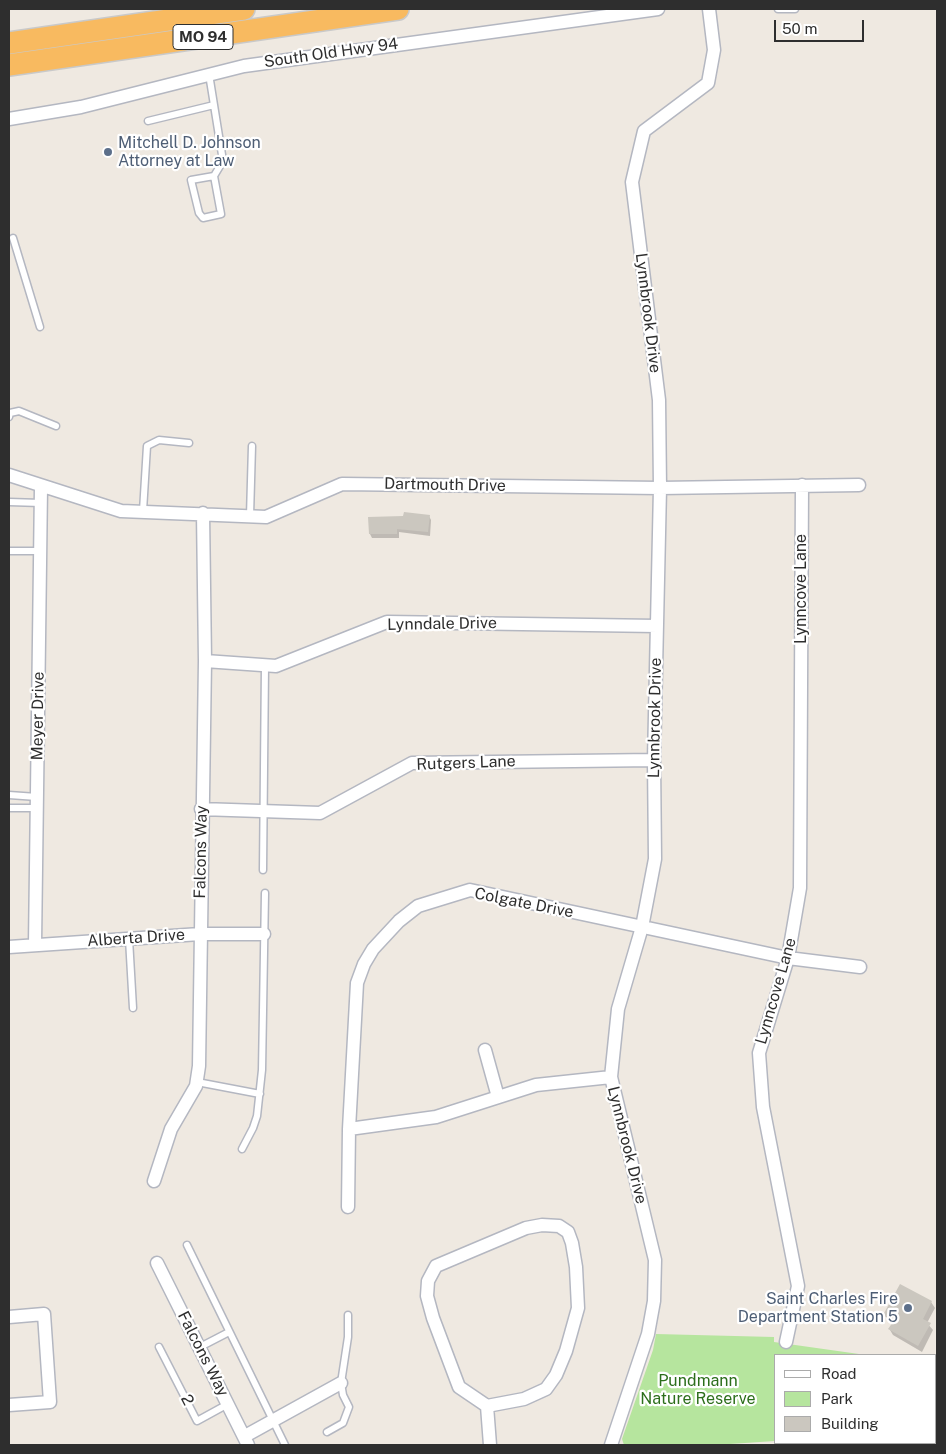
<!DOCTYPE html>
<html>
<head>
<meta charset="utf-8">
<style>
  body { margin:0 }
  #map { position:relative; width:946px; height:1454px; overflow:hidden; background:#efe9e1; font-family:"Public Sans",sans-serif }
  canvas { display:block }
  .frame { position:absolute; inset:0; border:10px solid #2e2e2e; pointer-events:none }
  .legend { position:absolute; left:774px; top:1354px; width:162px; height:90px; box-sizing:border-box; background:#fff; border:1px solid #ababab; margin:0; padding:6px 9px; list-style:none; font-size:15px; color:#2e2e2e }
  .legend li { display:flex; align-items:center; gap:10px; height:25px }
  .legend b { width:25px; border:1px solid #ababab }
  .scale { position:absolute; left:774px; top:20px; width:90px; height:22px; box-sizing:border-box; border:2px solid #2e2e2e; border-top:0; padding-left:6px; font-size:15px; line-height:18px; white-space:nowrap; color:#2e2e2e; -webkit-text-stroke:4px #fff; paint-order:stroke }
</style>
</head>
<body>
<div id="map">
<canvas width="946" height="1454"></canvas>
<div class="frame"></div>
<ul class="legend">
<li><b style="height:6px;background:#fff"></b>Road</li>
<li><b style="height:14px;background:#b6e59e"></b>Park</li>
<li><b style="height:14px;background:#cbc7bf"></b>Building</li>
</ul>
<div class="scale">50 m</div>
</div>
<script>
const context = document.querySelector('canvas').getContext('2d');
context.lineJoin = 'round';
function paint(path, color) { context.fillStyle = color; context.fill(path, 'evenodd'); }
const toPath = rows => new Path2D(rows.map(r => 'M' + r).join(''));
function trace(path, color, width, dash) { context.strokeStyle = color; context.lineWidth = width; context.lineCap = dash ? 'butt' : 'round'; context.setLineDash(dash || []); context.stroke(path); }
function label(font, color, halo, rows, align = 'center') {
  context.font = font + ' "Public Sans",sans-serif'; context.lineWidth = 4.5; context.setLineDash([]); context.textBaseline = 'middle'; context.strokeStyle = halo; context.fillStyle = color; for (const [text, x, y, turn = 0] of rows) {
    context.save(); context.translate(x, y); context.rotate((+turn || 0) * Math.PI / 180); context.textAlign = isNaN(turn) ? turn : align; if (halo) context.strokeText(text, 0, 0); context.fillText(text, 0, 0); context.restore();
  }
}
const green = toPath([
  [656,1334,774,1337,774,1342,866,1355,775,1355,775,1441,715,1445,624,1445,622,1439,653,1350]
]);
const shadow = toPath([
  [429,516,431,520,430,536,399,532,399,538,372,538,370,534],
  [931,1302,935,1308,927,1323,933,1330,922,1352,893,1335,890,1330,893,1324,885,1315]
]);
const building = toPath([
  [404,512,430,515,428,532,397,529,397,534,369,534,368,517,403,516],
  [900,1284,932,1301,923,1319,931,1323,918,1346,888,1329,893,1322,883,1315]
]);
const service = toPath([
  [778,9,795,9],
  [209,74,223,161,214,176,221,214,203,218,199,213,191,180,214,176],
  [148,121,214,105],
  [13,238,40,327],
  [9,417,10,413,19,411,56,426],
  [9,502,41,503],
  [143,511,147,446,159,440,189,443],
  [250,516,252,446],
  [9,551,41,551],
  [9,795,37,797],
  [9,808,36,808],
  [263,870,265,665],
  [129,939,133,1008],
  [197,1082,260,1094],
  [242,1149,253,1128,257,1116,262,1070,265,893],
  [187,1245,285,1445],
  [159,1347,197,1421,228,1404],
  [200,1347,229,1332],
  [327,1432,343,1423,349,1407,343,1395,341,1383,348,1337,348,1315]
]);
const minor = toPath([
  [9,119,81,107,244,66,658,9],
  [9,475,121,511,266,517,342,484,660,488,859,485],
  [205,661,276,666,387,622,657,626],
  [201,809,320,813,412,763,654,760],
  [35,944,41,487],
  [9,947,200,934,264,934],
  [485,1050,498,1097],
  [349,1129,436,1117,536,1085,611,1077],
  [154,1181,171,1129,196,1086,199,1066,205,661,203,513],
  [348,1207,349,1129,357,983,364,964,373,949,399,921,418,906,470,890,788,958,860,967],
  [542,1225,559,1226,568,1232,572,1243,576,1267,578,1308,566,1351,556,1375,546,1389,524,1399,487,1406,459,1387,433,1318,427,1296,428,1281,436,1266,526,1228,542,1225],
  [157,1263,248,1445],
  [9,1317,44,1314,50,1402,9,1405],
  [786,1342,798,1286,763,1107,759,1053,788,958,800,888,802,485],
  [487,1406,490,1445],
  [245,1436,341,1383],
  [611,1445,648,1334,654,1301,655,1260,611,1077,618,1009,642,927,655,859,654,760,660,488,659,400,632,182,644,131,708,83,714,50,709,9]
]);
const tertiary = toPath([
  [935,1380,937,1377],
  [855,1445,862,1443]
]);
const trunk = toPath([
  [9,43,244,9],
  [9,65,398,9]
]);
const markers = [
  [108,152,5,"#5c6f8a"],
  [908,1308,5,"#5c6f8a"]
];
const shields = [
  [203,37,60]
];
const shieldNames = [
  ["MO 94",203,37]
];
const streetNames = [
  ["South Old Hwy 94",331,53,-8],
  ["Lynnbrook Drive",648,313,83],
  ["Dartmouth Drive",445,485,1],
  ["Lynncove Lane",801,589,-90],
  ["Lynndale Drive",442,624,-1],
  ["Meyer Drive",38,716,-89],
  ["Lynnbrook Drive",655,718,-89],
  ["Rutgers Lane",466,763,-2],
  ["Falcons Way",201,852,-89],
  ["Colgate Drive",524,903,11],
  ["Alberta Drive",136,938,-4],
  ["Lynncove Lane",776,991,-74],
  ["Lynnbrook Drive",627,1145,76],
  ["Falcons Way",203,1354,63],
  ["2",187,1400,63]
];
const serviceNames = [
  ["Mitchell D. Johnson",118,143],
  ["Attorney at Law",118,161],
  ["Saint Charles Fire",898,1299,"right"],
  ["Department Station 5",898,1317,"right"]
];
const parkNames = [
  ["Pundmann",698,1381],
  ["Nature Reserve",698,1399]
];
paint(green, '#b6e59e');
paint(shadow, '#0003');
paint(building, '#cbc7bf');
trace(service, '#b4b7c1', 9);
trace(minor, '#b4b7c1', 15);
trace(tertiary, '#b4b7c1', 19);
trace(trunk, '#c9c9c9', 24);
trace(service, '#fff', 6);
trace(minor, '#fff', 12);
trace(tertiary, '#fff', 16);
trace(trunk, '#f8ba60', 21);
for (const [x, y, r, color] of markers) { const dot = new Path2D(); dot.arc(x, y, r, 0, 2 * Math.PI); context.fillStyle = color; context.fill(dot); trace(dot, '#fff', 2); }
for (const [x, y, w] of shields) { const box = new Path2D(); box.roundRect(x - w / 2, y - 12.5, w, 25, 4); context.fillStyle = '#fff'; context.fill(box); trace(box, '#2e2e2e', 1); }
label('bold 15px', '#2e2e2e', null, shieldNames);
label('16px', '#2e2e2e', '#fff', streetNames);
label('16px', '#4e5e75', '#fff', serviceNames, 'left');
label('16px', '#2c6e1b', '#fff', parkNames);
</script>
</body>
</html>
